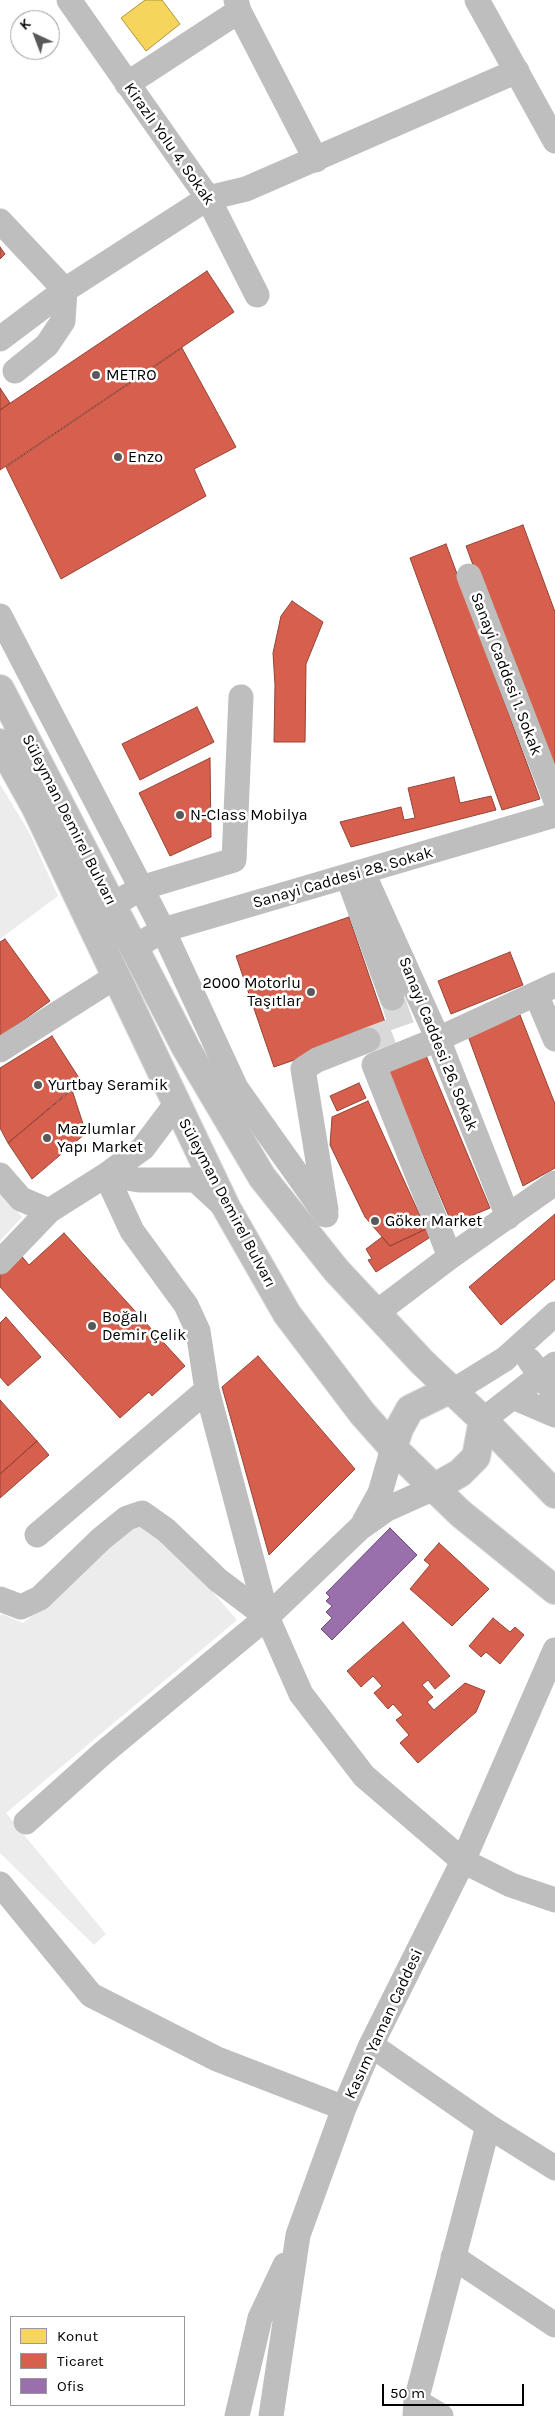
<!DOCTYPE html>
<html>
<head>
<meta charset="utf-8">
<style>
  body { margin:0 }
  #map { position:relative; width:555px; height:2416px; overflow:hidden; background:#fff; font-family:Karla,sans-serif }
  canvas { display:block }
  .legend { position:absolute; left:10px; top:2316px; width:175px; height:90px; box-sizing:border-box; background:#fff; border:1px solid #999; margin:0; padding:6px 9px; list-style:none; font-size:15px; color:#000 }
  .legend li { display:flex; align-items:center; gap:10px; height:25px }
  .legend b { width:25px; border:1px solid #999 }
  .north { position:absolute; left:10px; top:10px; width:50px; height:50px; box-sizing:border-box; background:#fff; border:1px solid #999; border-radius:50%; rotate:317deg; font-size:14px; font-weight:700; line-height:20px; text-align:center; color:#000 }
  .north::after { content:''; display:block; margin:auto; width:18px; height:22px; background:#595959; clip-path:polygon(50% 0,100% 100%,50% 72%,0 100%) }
  .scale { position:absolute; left:382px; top:2384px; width:142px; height:22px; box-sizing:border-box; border:2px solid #000; border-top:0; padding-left:6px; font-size:15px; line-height:18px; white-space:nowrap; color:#000; -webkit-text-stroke:4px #fff; paint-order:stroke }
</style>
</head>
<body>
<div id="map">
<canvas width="555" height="2416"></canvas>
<ul class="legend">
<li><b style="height:14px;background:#f6d55c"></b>Konut</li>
<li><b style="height:14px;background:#d6604d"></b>Ticaret</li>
<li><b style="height:14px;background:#9970ab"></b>Ofis</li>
</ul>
<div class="north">K</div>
<div class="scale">50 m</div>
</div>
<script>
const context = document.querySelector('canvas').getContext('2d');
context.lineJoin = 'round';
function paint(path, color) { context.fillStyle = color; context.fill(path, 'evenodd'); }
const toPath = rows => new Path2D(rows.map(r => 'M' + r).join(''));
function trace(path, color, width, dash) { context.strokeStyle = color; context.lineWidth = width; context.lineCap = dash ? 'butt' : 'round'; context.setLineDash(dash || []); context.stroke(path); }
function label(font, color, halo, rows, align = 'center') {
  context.font = font + ' Karla,sans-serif'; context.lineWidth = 5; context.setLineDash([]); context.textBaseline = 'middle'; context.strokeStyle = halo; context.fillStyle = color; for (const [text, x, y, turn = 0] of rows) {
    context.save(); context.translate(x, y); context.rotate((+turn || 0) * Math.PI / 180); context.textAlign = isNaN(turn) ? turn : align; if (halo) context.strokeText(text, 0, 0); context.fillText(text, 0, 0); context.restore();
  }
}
const green = toPath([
  [0,784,29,832,58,896,0,939],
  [0,1188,22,1217,0,1241],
  [141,1527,168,1540,237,1620,6,1813,106,1934,94,1945,0,1853,0,1616,2,1614,23,1623,56,1598,126,1529]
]);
const homes = toPath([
  [145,0,162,0,180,24,146,51,121,18,145,0]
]);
const shops = toPath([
  [0,247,5,254,0,259,0,247],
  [207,271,234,312,0,470,0,410,207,271],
  [182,348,236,447,194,469,206,496,61,579,6,467,182,348],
  [0,388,10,403,0,410,0,388],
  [523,525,555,612,555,788,466,546,523,525],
  [446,544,540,799,502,810,410,558,446,544],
  [292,601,323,622,306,664,305,742,274,742,275,685,273,653,281,616,292,601],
  [197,707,214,742,140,780,122,744,197,707],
  [210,758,211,837,170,856,139,793,210,758],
  [454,777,460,803,491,796,496,810,351,847,340,822,401,807,404,820,415,818,408,788,454,777],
  [349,917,387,1028,274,1067,236,956,349,917],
  [5,939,50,1001,0,1037,0,942,5,939],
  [510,952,523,985,451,1014,438,981,510,952],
  [520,1015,555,1104,555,1168,523,1186,468,1036,520,1015],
  [52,1036,81,1081,8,1143,0,1128,0,1068,52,1036],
  [425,1053,490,1208,452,1224,387,1069,425,1053],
  [359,1083,366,1098,337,1111,330,1096,359,1083],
  [72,1090,86,1133,32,1179,8,1143,72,1090],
  [368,1101,426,1229,390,1246,365,1217,330,1145,332,1117,368,1101],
  [555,1214,555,1279,501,1325,469,1287,555,1214],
  [426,1229,429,1238,376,1272,368,1260,372,1259,366,1249,382,1237,390,1246,426,1229],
  [64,1233,185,1366,152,1396,149,1392,120,1418,0,1287,0,1271,19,1253,29,1265,64,1233],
  [6,1317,41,1357,8,1386,0,1377,0,1323,6,1317],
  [258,1356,355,1469,269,1555,222,1387,258,1356],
  [0,1400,37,1441,0,1474,0,1400],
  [37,1441,49,1455,0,1498,0,1474,37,1441],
  [439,1543,489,1589,452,1626,410,1589,430,1565,424,1560,439,1543],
  [493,1618,510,1632,515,1627,524,1635,500,1664,486,1652,481,1657,469,1646,493,1618],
  [403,1622,450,1676,435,1689,428,1680,422,1685,433,1697,427,1702,434,1710,465,1683,485,1691,476,1712,418,1763,400,1743,409,1735,396,1720,403,1715,393,1704,388,1709,374,1693,382,1686,373,1676,361,1687,347,1671,403,1622]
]);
const offices = toPath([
  [390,1528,417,1555,332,1640,321,1629,332,1618,326,1612,332,1606,326,1601,330,1597,326,1593,390,1528]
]);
const minorTunnel = toPath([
  [368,1040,402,1027,392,998]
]);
const minor = toPath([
  [69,0,208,198,257,295],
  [236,0,239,11,316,160],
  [477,0,555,141],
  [127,84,239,11],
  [0,221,65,290,63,321,47,345,15,371],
  [0,339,65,290,208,198,246,189,517,71],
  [469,576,555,799],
  [0,616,163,930,236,1088,326,1215],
  [363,873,438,1039,508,1217],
  [348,877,392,998],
  [113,905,141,888,234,860,241,697],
  [135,947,163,930,555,815],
  [536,994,555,1039],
  [0,1050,115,977],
  [0,1175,21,1199,49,1211],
  [106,1175,132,1231,186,1305,198,1331,207,1390,267,1617,301,1694,364,1776,463,1861,511,1885,555,1900],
  [106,1175,139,1180,196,1180,225,1207],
  [326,1210,303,1069,317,1060,368,1040],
  [450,1257,374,1065,438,1039,555,985],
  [0,1262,49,1211,106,1175,143,1148,176,1104],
  [376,1313,450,1257,555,1183],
  [530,1361,555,1394],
  [451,1389,463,1385,505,1359,555,1314],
  [513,1397,555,1415],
  [483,1420,555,1364],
  [364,1522,380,1493,393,1448],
  [37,1535,207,1390],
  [0,1599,21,1607,40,1598,101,1539,127,1518,142,1513,166,1530,218,1580,267,1617],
  [26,1822,103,1753,267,1617,360,1528,387,1509,434,1488],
  [0,1884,91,1995,217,2059,344,2108],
  [371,2045,488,2126,555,2168],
  [453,2257,555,2325],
  [416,2401,441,2416],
  [237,2416,260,2318,285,2265],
  [271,2416,298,2235,344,2108,371,2045,463,1861,555,1650],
  [415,2416,416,2401,488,2126]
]);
const highway = toPath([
  [0,689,186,1048,262,1177,336,1270,422,1362,483,1420,555,1494],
  [0,743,36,808,227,1209,287,1314,362,1413,393,1448,460,1513,555,1590],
  [393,1448,399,1429,410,1409,451,1389],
  [434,1488,460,1473,476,1457,483,1420]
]);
const markers = [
  [96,375,5,"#595959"],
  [118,457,5,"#595959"],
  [180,815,5,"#595959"],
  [311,992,5,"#595959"],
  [38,1085,5,"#595959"],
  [47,1138,5,"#595959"],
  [375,1221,5,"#595959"],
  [92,1326,5,"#595959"]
];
const streetNames = [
  ["Kirazlı Yolu 4. Sokak",169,144,55],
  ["Sanayi Caddesi 1. Sokak",506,674,69],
  ["Süleyman Demirel Bulvarı",69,820,63],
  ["Sanayi Caddesi 28. Sokak",343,878,-16],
  ["Sanayi Caddesi 26. Sokak",438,1044,68],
  ["Süleyman Demirel Bulvarı",227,1203,62],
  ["Kasım Yaman Caddesi",384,2024,-65]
];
const poiNames = [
  ["METRO",106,375],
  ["Enzo",128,457],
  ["N-Class Mobilya",190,815],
  ["2000 Motorlu",301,983,"right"],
  ["Taşıtlar",301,1001,"right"],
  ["Yurtbay Seramik",48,1085],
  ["Mazlumlar",57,1129],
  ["Yapı Market",57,1147],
  ["Göker Market",385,1221],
  ["Boğalı",102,1317],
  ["Demir Çelik",102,1335]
];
paint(green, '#ececec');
paint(homes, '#f6d55c');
trace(homes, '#ac9540', 1);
paint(shops, '#d6604d');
trace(shops, '#964336', 1);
paint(offices, '#9970ab');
trace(offices, '#6b4e78', 1);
trace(minorTunnel, '#d9d9d9', 25, [25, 12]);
trace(highway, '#dbdbdb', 30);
trace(minor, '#bebebe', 25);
trace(highway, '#bebebe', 28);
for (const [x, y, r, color] of markers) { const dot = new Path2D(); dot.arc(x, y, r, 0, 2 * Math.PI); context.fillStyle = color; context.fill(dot); trace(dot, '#fff', 2); }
label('16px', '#000', '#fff', streetNames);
label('16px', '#000', '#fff', poiNames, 'left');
</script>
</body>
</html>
